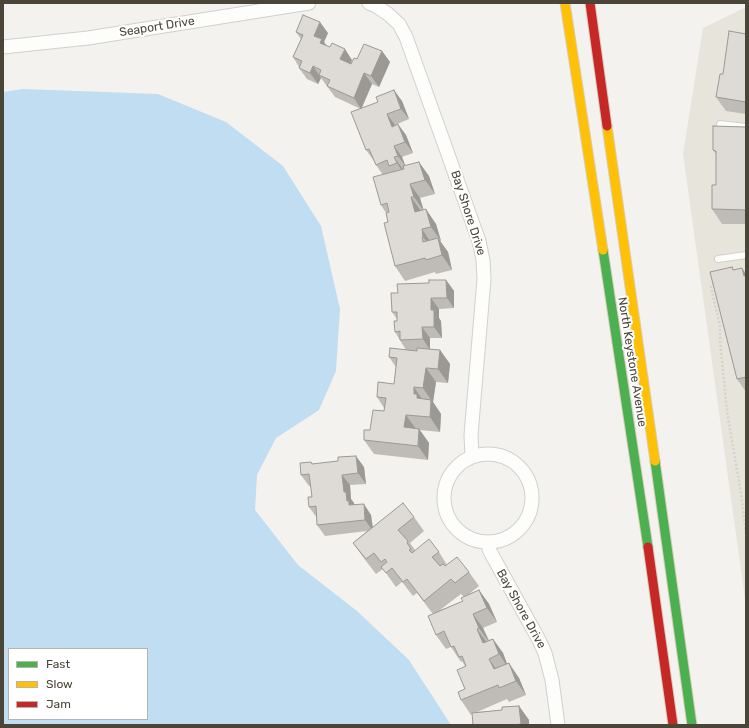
<!DOCTYPE html>
<html>
<head>
<meta charset="utf-8">
<style>
  body { margin:0 }
  #map { position:relative; width:749px; height:728px; overflow:hidden; background:#f4f2ee; font-family:Rubik,sans-serif }
  canvas { display:block }
  .frame { position:absolute; inset:0; border:4px solid #4b4439; pointer-events:none }
  .legend { position:absolute; left:8px; top:648px; width:140px; height:72px; box-sizing:border-box; background:#fff; border:1px solid #b7b4b0; margin:0; padding:5px 7px; list-style:none; font-size:12px; color:#4b4439 }
  .legend li { display:flex; align-items:center; gap:8px; height:20px }
  .legend b { width:20px; border:1px solid #b7b4b0 }
</style>
</head>
<body>
<div id="map">
<canvas width="749" height="728"></canvas>
<div class="frame"></div>
<ul class="legend">
<li><b style="height:5px;background:#4caf50"></b>Fast</li>
<li><b style="height:5px;background:#ffc107"></b>Slow</li>
<li><b style="height:5px;background:#c62828"></b>Jam</li>
</ul>
</div>
<script>
const context = document.querySelector('canvas').getContext('2d');
context.lineJoin = 'round';
function paint(path, color) { context.fillStyle = color; context.fill(path, 'evenodd'); }
const toPath = rows => new Path2D(rows.map(r => 'M' + r).join(''));
function trace(path, color, width, dash) { context.strokeStyle = color; context.lineWidth = width; context.lineCap = dash ? 'butt' : 'round'; context.setLineDash(dash || []); context.stroke(path); }
function label(font, color, halo, rows, align = 'center') {
  context.font = font + ' Rubik,sans-serif'; context.lineWidth = 4; context.setLineDash([]); context.textBaseline = 'middle'; context.strokeStyle = halo; context.fillStyle = color; for (const [text, x, y, turn = 0] of rows) {
    context.save(); context.translate(x, y); context.rotate((+turn || 0) * Math.PI / 180); context.textAlign = isNaN(turn) ? turn : align; if (halo) context.strokeText(text, 0, 0); context.fillText(text, 0, 0); context.restore();
  }
}
const residential = toPath([
  [746,7,746,606,683,154,703,28]
]);
const water = toPath([
  [23,89,158,94,226,122,283,166,321,226,340,309,336,371,319,410,276,438,257,475,255,510,298,565,357,611,409,660,451,725,3,725,3,92],
  [9,649,147,649,147,719,9,719]
]);
const path = toPath([
  [714,283,711,287,720,326,720,341,727,411,741,493,746,534]
]);
const lane = toPath([
  [720,124,746,127],
  [718,259,746,255]
]);
const street = toPath([
  [369,3,376,6,388,14,399,24,406,37,479,241,483,260,484,279,471,435,472,457],
  [3,47,88,38,309,3],
  '444 498a44 44 0 1 1 88 0a44 44 0 1 1-88 0Z',
  [489,542,489,549,492,555,539,640,545,653,552,680,558,725]
]);
const fast = toPath([
  [603,250,648,547],
  [655,461,692,725]
]);
const slow = toPath([
  [565,3,603,250],
  [607,126,655,461]
]);
const jam = toPath([
  [590,3,607,126],
  [648,547,673,725]
]);
const wall = toPath([
  [296,32,328,33,324,42,327,46,352,60,351,63,357,59,382,51,390,62,379,87,372,84,362,108,402,101,409,119,395,125,406,135,413,153,402,157,405,166,429,176,435,194,420,198,423,210,436,224,441,241,440,241,448,252,452,270,436,274,435,272,405,281,395,266,386,213,381,205,383,175,376,165,374,161,366,150,361,109,335,97,321,78,318,84,307,79,299,68,299,67,293,57,301,39],
  [746,34,746,114,726,111,716,97,723,74],
  [746,127,746,224,722,224,712,209,716,185,716,154,713,150],
  [732,267,734,270,746,274,746,392,737,379],
  [446,280,454,291,454,308,439,309,439,318,441,321,442,338,430,338,430,349,440,350,450,364,448,383,436,382,433,402,441,414,440,432,420,430,429,443,428,460,374,454,364,440,384,411,384,408,377,397,394,384,396,367,389,357,406,350,395,332,397,319,392,312,398,293,429,283],
  [311,462,313,464,364,467,366,484,350,485,351,499,354,503,354,505,371,515,373,527,414,517,424,531,410,543,415,550,439,552,447,565,469,572,479,586,469,594,479,590,489,604,497,622,483,628,489,640,493,639,503,653,507,664,519,678,526,695,509,702,507,699,477,712,502,710,519,706,529,720,529,725,473,725,472,714,471,715,461,700,465,689,465,666,462,661,461,662,451,647,446,649,436,635,433,614,417,593,413,596,402,582,396,587,383,569,376,574,363,557,353,543,367,531,325,536,317,525,317,518,309,507,312,497,311,486,309,486,301,475],
  [461,594,464,597,463,601,440,610]
]);
const shadedWall = toPath([
  [320,22,328,33,324,42,329,50,328,54,314,36],
  [345,49,352,60,348,70,340,59],
  [382,51,390,62,379,87,371,76],
  [313,66,321,78,318,84,310,73],
  [364,73,372,84,361,109,354,98],
  [394,90,402,101,409,119,401,109],
  [387,114,395,125,400,138,392,127],
  [398,124,406,135,413,153,405,142],
  [394,146,402,157,406,167,398,156],
  [394,157,402,168,404,174,397,163],
  [419,162,429,176,435,194,425,180],
  [410,184,420,198,424,211,414,197],
  [411,197,421,211,415,212],
  [426,209,436,224,441,241,431,227],
  [422,229,432,244,433,251,423,237],
  [438,238,448,252,452,270,442,255],
  [742,268,746,274,746,279,744,276],
  [446,280,454,291,454,308,447,298],
  [431,298,439,309,439,318,441,321,442,338,434,327,431,310],
  [422,327,430,338,430,350,423,339],
  [440,350,450,364,448,383,438,369],
  [426,368,436,382,433,402,441,414,440,432,430,417,431,400,423,388],
  [414,387,424,402,427,412,414,394],
  [406,415,416,429,404,427],
  [419,429,429,443,428,460,418,446],
  [356,456,364,467,366,484,358,473],
  [342,475,350,485,351,499,354,503,355,509,349,505,344,492],
  [364,504,371,515,373,531,365,520],
  [479,590,489,604,497,622,487,608],
  [473,614,483,628,489,642,479,628],
  [477,629,487,643,483,643],
  [493,639,503,653,509,669,499,654],
  [489,659,499,673,494,669],
  [509,663,519,678,526,695,516,681],
  [519,706,529,720,529,725,521,725,521,724]
]);
const building = toPath([
  [303,15,320,22,314,36,322,39,320,43,330,47,332,43,345,49,340,59,351,64,354,58,357,59,364,44,382,51,371,76,364,73,354,98,327,86,330,80,319,75,321,70,313,66,310,73,299,68,302,61,293,57,303,35,296,32,303,15],
  [729,31,746,34,746,102,716,97,720,74,723,74,729,31],
  [394,90,401,109,387,114,392,127,398,124,405,142,394,146,398,156,394,157,397,163,389,166,387,160,376,165,369,149,366,150,351,112,378,102,376,97,394,90],
  [713,126,746,127,746,210,712,209,712,185,716,185,716,151,713,150,713,126],
  [419,162,425,180,410,184,414,197,411,197,415,212,426,209,431,227,422,229,423,237,422,237,423,242,438,238,442,255,426,260,425,258,395,266,384,223,388,222,386,213,389,212,387,203,381,205,373,177,404,169,403,166,419,162],
  [732,267,733,270,742,268,744,276,746,275,746,377,737,379,710,272,732,267],
  [429,280,446,280,447,298,431,298,431,310,434,310,434,327,422,327,423,339,400,340,400,331,395,332,394,321,397,321,397,312,392,312,391,293,398,293,397,284,429,283,429,280],
  [390,348,417,351,417,348,440,350,438,369,426,368,423,388,414,387,414,394,417,394,417,398,431,400,430,417,406,415,404,427,419,429,418,446,364,440,364,430,370,430,373,410,384,411,386,398,377,397,378,382,394,384,397,358,389,357,390,348],
  [356,456,358,473,342,475,344,492,346,492,347,501,349,501,349,505,364,504,365,520,317,525,316,506,309,507,308,497,312,497,309,474,301,475,300,463,311,462,312,464,338,461,338,457,356,456],
  [403,503,414,517,398,530,408,541,407,543,411,549,409,550,412,553,429,539,439,552,432,557,440,566,443,564,445,566,457,557,469,572,455,583,451,579,424,601,407,579,403,582,392,568,386,573,381,567,387,562,385,559,381,562,374,553,366,559,353,543,403,503],
  [479,590,487,608,473,614,479,628,477,629,483,643,493,639,499,654,489,659,494,669,509,663,516,681,499,688,498,685,461,700,458,692,465,689,457,670,466,666,462,656,459,657,454,646,451,647,444,631,436,635,428,616,463,601,461,598,479,590],
  [519,706,521,724,513,725,473,725,472,713,502,710,502,707,519,706]
]);
const streetNames = [
  ["Seaport Drive",157,27,-9],
  ["Bay Shore Drive",468,213,72],
  ["North Keystone Avenue",632,362,81],
  ["Bay Shore Drive",521,609,61]
];
paint(residential, '#e7e4dc');
paint(water, '#c0ddf1');
trace(lane, '#d2d0cb', 8);
trace(street, '#d2d0cb', 15);
trace(fast, '#d6cebb', 11);
trace(slow, '#d6cebb', 11);
trace(jam, '#d6cebb', 11);
trace(path, '#d3d2cc', 2.5, [2, 2]);
trace(lane, '#fdfdfc', 6);
trace(street, '#fdfdfc', 13);
trace(fast, '#4caf50', 9);
trace(slow, '#ffc107', 9);
trace(jam, '#c62828', 9);
paint(wall, '#bfbcb8');
paint(shadedWall, '#9b9996');
paint(building, '#dedbd6');
trace(building, '#9b9996', 1);
label('12px', '#4b4439', '#fff', streetNames);
</script>
</body>
</html>
